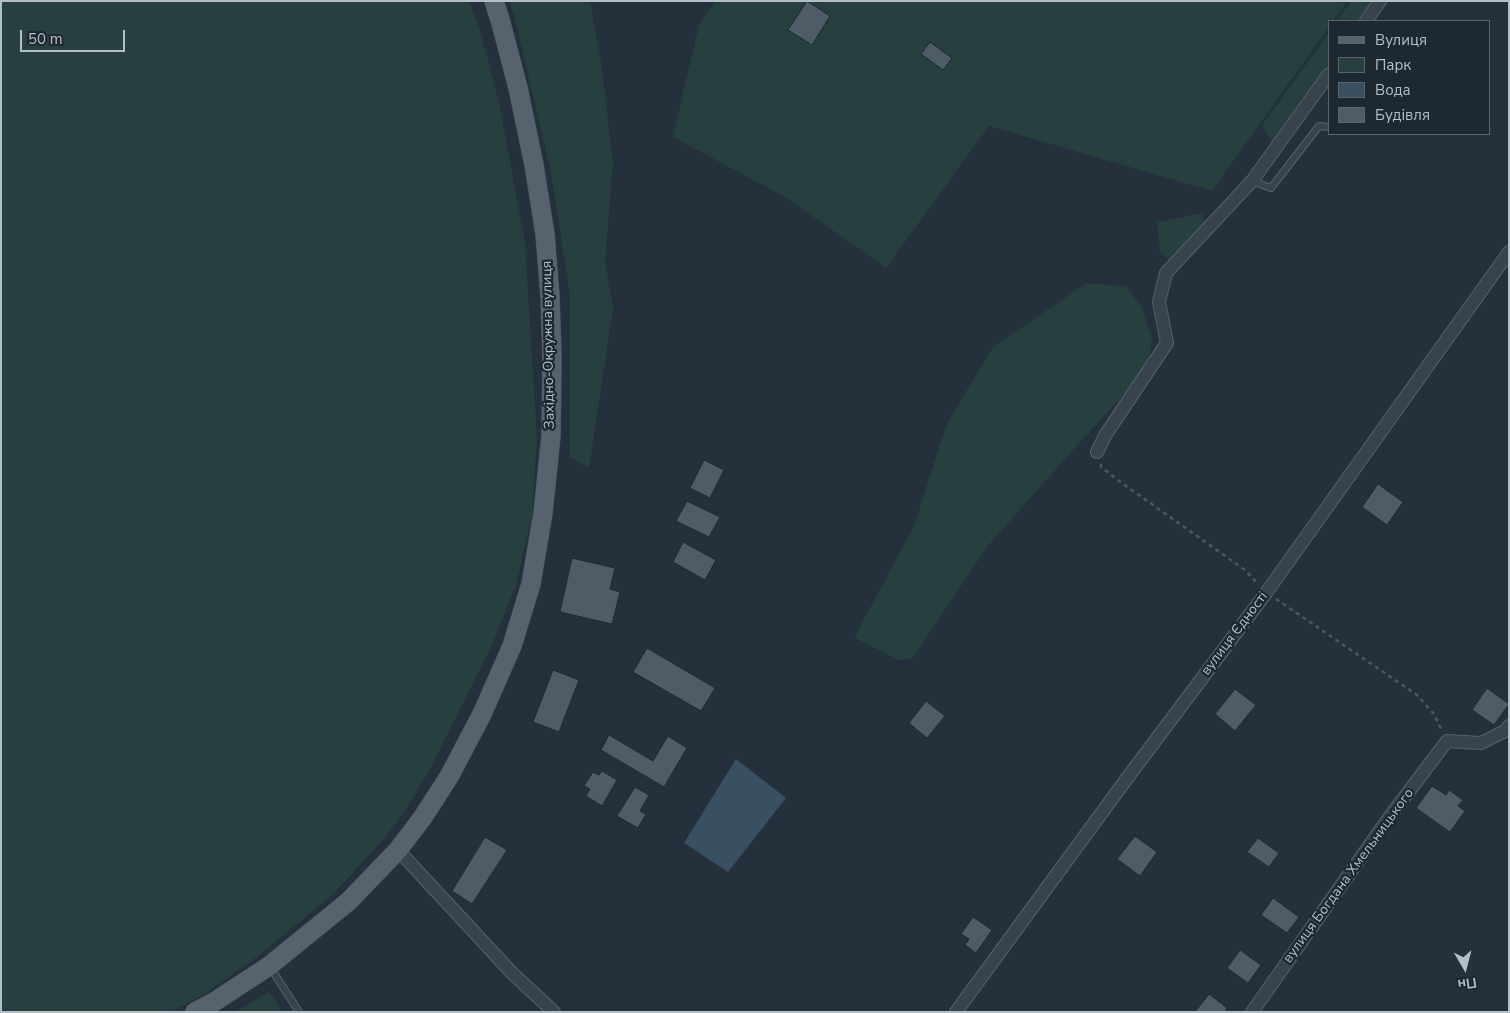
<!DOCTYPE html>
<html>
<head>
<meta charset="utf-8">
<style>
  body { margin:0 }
  #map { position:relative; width:1510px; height:1013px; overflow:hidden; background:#24313c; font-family:"Nunito Sans",sans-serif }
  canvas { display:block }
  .frame { position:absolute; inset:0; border:2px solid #b4bec8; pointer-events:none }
  .legend { position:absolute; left:1328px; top:20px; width:162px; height:115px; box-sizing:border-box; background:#1d2831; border:1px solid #59646d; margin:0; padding:6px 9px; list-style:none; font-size:15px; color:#b4bec8 }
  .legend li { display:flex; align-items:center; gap:10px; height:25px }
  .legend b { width:25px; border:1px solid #59646d }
  .north { position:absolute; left:1440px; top:943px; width:50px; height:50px; -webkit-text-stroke:4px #1d2831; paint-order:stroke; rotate:172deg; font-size:14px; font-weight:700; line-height:20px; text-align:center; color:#b4bec8 }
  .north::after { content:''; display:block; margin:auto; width:18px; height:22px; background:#b4bec8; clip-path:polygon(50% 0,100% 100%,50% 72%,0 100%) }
  .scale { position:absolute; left:20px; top:30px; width:105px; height:22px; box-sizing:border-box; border:2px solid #b4bec8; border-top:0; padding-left:6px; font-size:15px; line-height:18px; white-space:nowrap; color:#b4bec8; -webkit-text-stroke:4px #1d2831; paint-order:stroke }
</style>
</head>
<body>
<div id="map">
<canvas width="1510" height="1013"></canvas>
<div class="frame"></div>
<ul class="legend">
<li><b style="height:6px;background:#56626d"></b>Вулиця</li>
<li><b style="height:14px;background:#273f3e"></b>Парк</li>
<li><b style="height:14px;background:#395063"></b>Вода</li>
<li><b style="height:14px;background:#4d5c67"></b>Будівля</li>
</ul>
<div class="north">Пн</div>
<div class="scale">50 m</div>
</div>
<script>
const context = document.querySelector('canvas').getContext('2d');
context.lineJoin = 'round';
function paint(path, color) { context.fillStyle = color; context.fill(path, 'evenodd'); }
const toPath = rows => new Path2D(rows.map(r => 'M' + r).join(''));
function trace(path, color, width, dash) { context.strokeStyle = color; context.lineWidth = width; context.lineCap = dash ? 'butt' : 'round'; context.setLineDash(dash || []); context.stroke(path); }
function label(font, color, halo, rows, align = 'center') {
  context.font = font + ' "Nunito Sans",sans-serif'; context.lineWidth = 4.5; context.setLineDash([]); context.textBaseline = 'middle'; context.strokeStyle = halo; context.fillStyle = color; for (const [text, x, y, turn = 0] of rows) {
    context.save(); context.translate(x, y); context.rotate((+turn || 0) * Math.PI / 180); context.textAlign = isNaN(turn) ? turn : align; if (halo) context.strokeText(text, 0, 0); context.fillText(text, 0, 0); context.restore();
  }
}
const green = toPath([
  [1,1,469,1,481,34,499,102,525,243,537,438,532,516,516,585,492,645,429,771,407,808,384,839,332,895,257,957,206,993,171,1012,1,1012],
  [509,1,590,1,601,62,613,162,605,261,613,308,589,468,570,457,570,295,551,172,515,19],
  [715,1,1347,1,1333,21,1329,21,1329,27,1212,191,989,126,886,268,787,198,673,137,699,25],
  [1351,1,1374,1,1360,21,1337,21],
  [1329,33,1329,64,1272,142,1262,125],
  [1203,213,1207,235,1196,252,1170,261,1160,252,1157,222],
  [1087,283,1126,286,1141,306,1152,339,1148,364,1125,394,1080,442,987,547,912,659,899,660,855,638,863,621,914,526,947,423,993,347],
  [269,992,281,1009,280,1012,234,1012]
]);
const water = toPath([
  [736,759,786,798,728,872,684,843]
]);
const building = toPath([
  [807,1,830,16,812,45,788,30,807,1],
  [930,42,952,58,943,70,921,54,930,42],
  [704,460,724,470,710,498,690,488,704,460],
  [1378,484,1403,502,1387,525,1362,507,1378,484],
  [687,501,720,517,709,537,676,521,687,501],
  [683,542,716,560,705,580,673,562,683,542],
  [572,558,615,568,610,589,620,592,612,624,560,612,572,558],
  [647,648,715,688,701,711,633,672,647,648],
  [553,670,579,680,559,732,533,722,553,670],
  [1487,688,1509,704,1494,725,1472,710,1487,688],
  [1235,689,1256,705,1235,731,1215,714,1235,689],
  [926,701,945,716,927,738,909,723,926,701],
  [609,735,653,761,668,736,687,748,664,787,601,750,609,735],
  [602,771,617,780,602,806,586,796,590,789,584,786,593,772,599,775,602,771],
  [1432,786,1446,795,1449,790,1463,800,1458,806,1465,811,1450,832,1416,808,1432,786],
  [635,787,649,795,640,811,646,814,638,828,617,816,635,787],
  [1135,836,1157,852,1140,876,1117,859,1135,836],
  [485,837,507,850,472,904,452,891,485,837],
  [1258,838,1279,853,1269,867,1247,852,1258,838],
  [1273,898,1299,917,1287,933,1261,915,1273,898],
  [973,917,992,930,976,953,965,945,969,939,961,934,973,917],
  [1240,950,1261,965,1248,983,1227,968,1240,950],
  [1209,994,1227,1008,1225,1012,1195,1012,1209,994]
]);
const path = toPath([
  [1101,464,1101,467,1119,481,1245,570,1257,583],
  [1276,599,1417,695,1434,714,1442,731]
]);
const service = toPath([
  [1252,181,1271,188,1319,126,1329,127],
  [270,967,299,1012]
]);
const minor = toPath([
  [1366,21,1380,1],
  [1097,452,1106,434,1167,343,1159,302,1166,273,1252,181,1329,74],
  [398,850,512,973,554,1012],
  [956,1012,1125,781,1266,593,1509,252],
  [1252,1012,1388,819,1447,741,1481,743,1505,731,1509,726]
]);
const primary = toPath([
  [195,1012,214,1002,269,966,349,901,398,850,423,817,450,775,482,714,512,646,531,584,543,513,551,436,552,358,550,296,545,234,534,165,518,88,501,23,494,1]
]);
const streetNames = [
  ["Західно-Окружна вулиця",549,345,-91],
  ["вулиця Єдності",1235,634,-53],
  ["вулиця Богдана Хмельницького",1349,876,-54]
];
paint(green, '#273f3e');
paint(water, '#395063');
paint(building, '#4d5c67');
trace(building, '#1f2a33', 1);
trace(service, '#56616a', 8);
trace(minor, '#56616a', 14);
trace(primary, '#414c55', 20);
trace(path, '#465b5c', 2.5, [4, 4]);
trace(service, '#38434d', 6);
trace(minor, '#38434d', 12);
trace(primary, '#56626d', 19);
label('14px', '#b4bec8', '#1d2831', streetNames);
</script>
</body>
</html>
